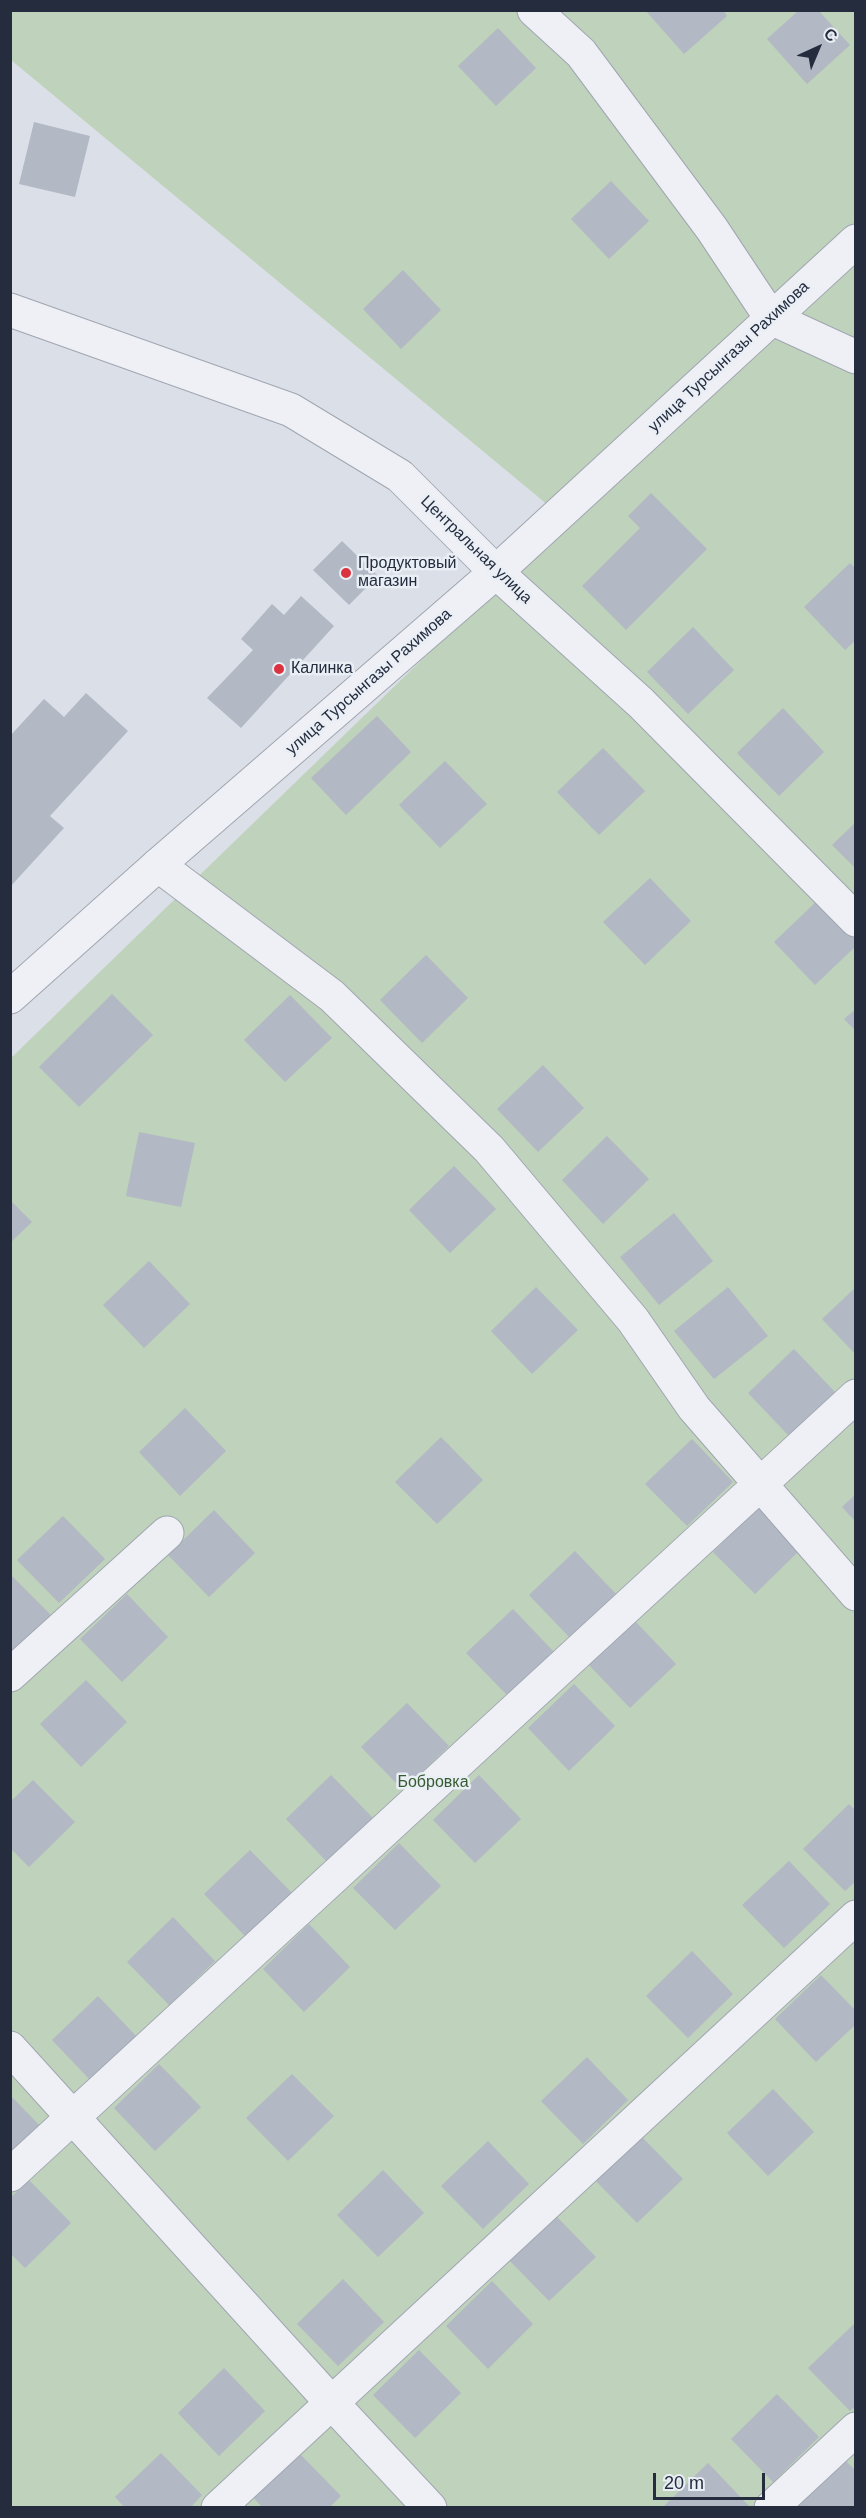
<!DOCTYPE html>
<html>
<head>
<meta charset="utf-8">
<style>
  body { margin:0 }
  #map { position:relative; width:866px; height:2518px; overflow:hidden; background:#dbdfe7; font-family:Arial,sans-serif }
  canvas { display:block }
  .frame { position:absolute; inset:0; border:12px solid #242c3e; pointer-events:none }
  .north { position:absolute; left:788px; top:18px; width:60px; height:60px; -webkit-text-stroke:4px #eaeef5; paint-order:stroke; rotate:44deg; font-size:16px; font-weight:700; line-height:24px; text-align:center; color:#242c3e }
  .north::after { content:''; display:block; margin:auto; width:21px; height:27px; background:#242c3e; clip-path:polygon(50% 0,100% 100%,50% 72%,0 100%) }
  .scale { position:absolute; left:653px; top:2473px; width:112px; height:27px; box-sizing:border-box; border:3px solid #242c3e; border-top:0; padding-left:8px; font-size:18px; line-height:21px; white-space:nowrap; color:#242c3e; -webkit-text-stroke:4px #eaeef5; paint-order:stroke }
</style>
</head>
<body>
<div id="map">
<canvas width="866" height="2518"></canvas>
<div class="frame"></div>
<div class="north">С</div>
<div class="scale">20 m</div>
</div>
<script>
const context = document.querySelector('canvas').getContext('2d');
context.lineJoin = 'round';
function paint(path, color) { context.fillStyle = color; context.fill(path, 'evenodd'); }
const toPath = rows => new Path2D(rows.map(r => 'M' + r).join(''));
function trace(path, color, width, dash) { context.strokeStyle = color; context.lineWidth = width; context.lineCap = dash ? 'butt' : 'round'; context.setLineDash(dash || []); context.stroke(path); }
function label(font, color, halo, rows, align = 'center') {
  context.font = font + ' Arial,sans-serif'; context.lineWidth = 5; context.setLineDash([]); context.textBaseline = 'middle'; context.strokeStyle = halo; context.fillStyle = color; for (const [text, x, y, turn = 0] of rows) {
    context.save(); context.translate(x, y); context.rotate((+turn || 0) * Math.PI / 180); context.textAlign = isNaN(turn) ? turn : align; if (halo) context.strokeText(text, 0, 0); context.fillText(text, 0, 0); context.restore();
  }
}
const green = toPath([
  [11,11,855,11,855,2507,11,2508,11,1058,566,520,11,60]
]);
const building = toPath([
  [645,10,723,10,727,16,684,54],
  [799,10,818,10,850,45,807,84,767,39],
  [498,28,536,68,496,106,458,66],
  [34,122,90,136,75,197,19,184],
  [611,181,649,221,609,259,571,219],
  [403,270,441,310,401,349,363,309],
  [651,493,707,549,626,630,582,586,640,528,628,516],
  [342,541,378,576,349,605,313,570],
  [850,563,856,569,856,640,845,650,804,607],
  [301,596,334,626,241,728,207,698,253,650,241,639,272,604,284,615],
  [693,627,734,670,688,714,647,672],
  [86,693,128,731,50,816,64,828,10,887,10,736,44,699,64,717],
  [783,708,824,752,779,796,737,753],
  [377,716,411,752,346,815,311,778],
  [603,748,645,791,599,835,557,792],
  [445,761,487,804,440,848,399,805],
  [856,822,856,869,832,845],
  [650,878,691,921,645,965,603,922],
  [820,898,856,934,856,946,815,985,774,942],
  [426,955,468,998,422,1043,380,1000],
  [112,994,153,1035,79,1107,39,1067],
  [290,995,332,1038,285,1082,244,1040],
  [856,1009,856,1031,844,1019],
  [543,1065,584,1108,538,1152,497,1109],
  [139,1132,195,1143,181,1207,126,1196],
  [607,1136,649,1179,603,1224,562,1180],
  [454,1166,496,1209,450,1253,409,1210],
  [10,1200,32,1222,10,1243],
  [674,1213,713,1261,659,1305,620,1257],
  [149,1261,190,1304,144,1348,103,1305],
  [536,1287,578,1330,532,1374,491,1331],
  [728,1287,768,1336,714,1379,674,1331],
  [856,1287,856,1355,822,1319],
  [794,1349,835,1392,789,1436,748,1393],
  [185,1408,226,1451,180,1496,139,1452],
  [441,1437,483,1480,437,1524,395,1482],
  [692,1439,733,1482,687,1526,645,1484],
  [856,1494,856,1522,842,1507],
  [759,1507,800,1550,755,1594,713,1552],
  [214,1510,255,1553,209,1597,168,1555],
  [63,1516,105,1559,59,1603,17,1560],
  [575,1551,616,1594,570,1638,529,1595],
  [10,1574,52,1616,10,1656],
  [127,1594,168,1637,122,1682,80,1639],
  [513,1609,554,1652,508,1696,466,1653],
  [635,1621,676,1664,630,1708,589,1665],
  [86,1680,127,1722,81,1767,40,1724],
  [574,1684,615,1726,569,1771,528,1728],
  [407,1703,449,1746,403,1790,361,1747],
  [331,1775,373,1818,327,1862,286,1819],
  [479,1775,521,1819,475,1863,433,1820],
  [33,1780,75,1822,29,1867,10,1848,10,1802],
  [849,1804,856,1811,856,1881,845,1891,803,1849],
  [399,1843,441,1886,395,1930,353,1888],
  [250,1850,292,1893,246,1937,204,1894],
  [789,1861,830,1904,784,1948,742,1905],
  [173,1917,215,1961,169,2005,127,1962],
  [309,1924,350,1967,304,2012,263,1969],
  [692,1951,733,1994,688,2038,646,1996],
  [821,1975,856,2011,856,2024,816,2062,775,2019],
  [98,1996,139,2039,93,2083,52,2040],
  [587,2057,628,2100,583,2144,541,2101],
  [159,2064,201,2107,155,2151,114,2108],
  [292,2074,334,2116,288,2161,246,2118],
  [773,2089,814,2132,768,2176,727,2133],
  [10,2095,43,2129,10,2160],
  [641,2136,683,2179,637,2223,595,2180],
  [488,2141,529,2184,483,2229,441,2186],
  [383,2170,424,2213,378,2257,337,2215],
  [29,2180,71,2223,25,2268,10,2253,10,2198],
  [554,2214,596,2257,549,2301,508,2259],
  [343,2279,384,2322,338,2366,297,2324],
  [492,2281,533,2324,488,2369,446,2326],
  [854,2324,856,2405,850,2411,808,2368],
  [419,2350,461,2393,415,2438,373,2395],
  [224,2368,265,2411,219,2456,178,2413],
  [777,2394,819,2437,773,2482,731,2439],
  [161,2453,202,2495,190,2508,125,2508,115,2497],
  [299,2453,341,2496,329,2508,263,2508,253,2497],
  [843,2458,856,2471,856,2508,802,2508,797,2503],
  [708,2463,749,2506,662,2508]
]);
const minor = toPath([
  [534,10,581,53,712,229,771,318,856,357],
  [496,572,641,703,856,920],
  [158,865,332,996,489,1149,633,1320,694,1408,856,1594],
  [10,1675,167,1533],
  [10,2048,331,2402,430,2508],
  [10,2175,856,1396],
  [218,2508,856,1917],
  [771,2508,856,2429]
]);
const tertiary = toPath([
  [10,310,291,410,400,476,496,572],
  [10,997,158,865,496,572,856,241]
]);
const markers = [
  [346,573,6,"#da323f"],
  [279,669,6,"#da323f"]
];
const streetNames = [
  ["улица Турсынгазы Рахимова",729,357,-43],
  ["Центральная улица",476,550,44],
  ["улица Турсынгазы Рахимова",369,682,-41]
];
const poiNames = [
  ["Продуктовый",358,564],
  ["магазин",358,582],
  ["Калинка",291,669]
];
const parkNames = [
  ["Бобровка",433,1783]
];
paint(green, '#bfd2bb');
paint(building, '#b2b8c4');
trace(minor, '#a0a6b1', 35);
trace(tertiary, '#a0a6b1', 35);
trace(minor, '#eef0f5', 33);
trace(tertiary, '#eef0f5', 33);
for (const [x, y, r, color] of markers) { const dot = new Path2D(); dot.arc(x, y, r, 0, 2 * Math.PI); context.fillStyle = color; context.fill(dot); trace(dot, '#eaeef5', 2); }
label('16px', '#242c3e', '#eaeef5', streetNames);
label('16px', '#242c3e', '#eaeef5', poiNames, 'left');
label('16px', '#355b30', '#eaeef5', parkNames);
</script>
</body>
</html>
